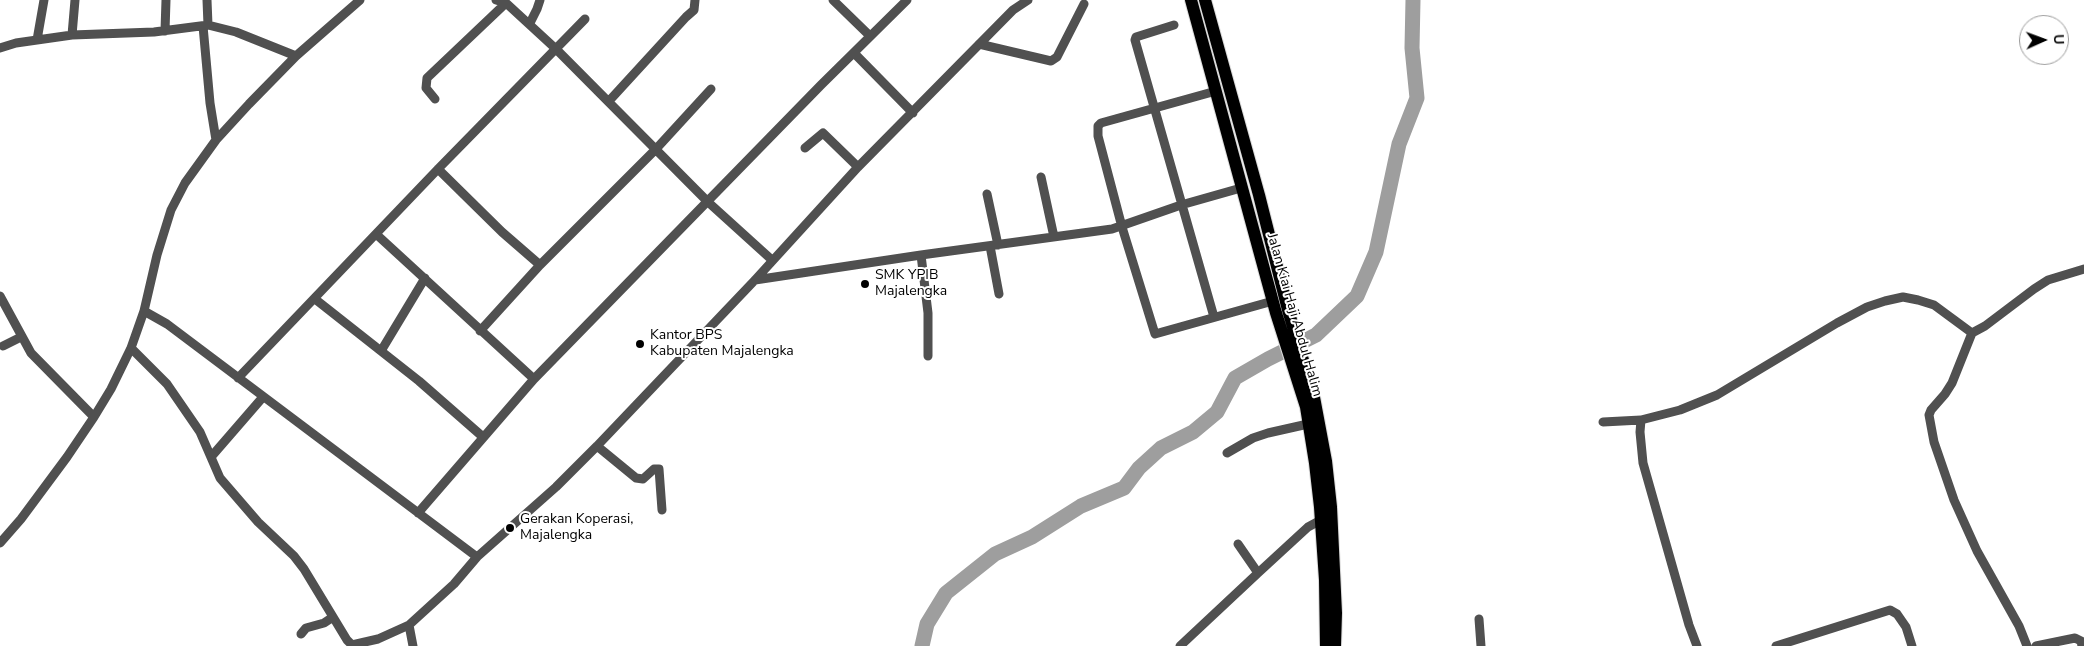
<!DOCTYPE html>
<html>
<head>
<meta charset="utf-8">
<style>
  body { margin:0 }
  #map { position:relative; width:2084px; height:646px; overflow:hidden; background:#fff; font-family:"Nunito Sans",sans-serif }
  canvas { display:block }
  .north { position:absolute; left:2019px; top:15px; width:50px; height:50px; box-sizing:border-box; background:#fff; border:1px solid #999; border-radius:50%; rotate:88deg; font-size:14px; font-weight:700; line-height:20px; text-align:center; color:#000 }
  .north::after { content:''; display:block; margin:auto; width:18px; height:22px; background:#000; clip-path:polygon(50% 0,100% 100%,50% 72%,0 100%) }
</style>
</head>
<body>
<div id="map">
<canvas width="2084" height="646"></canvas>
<div class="north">U</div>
</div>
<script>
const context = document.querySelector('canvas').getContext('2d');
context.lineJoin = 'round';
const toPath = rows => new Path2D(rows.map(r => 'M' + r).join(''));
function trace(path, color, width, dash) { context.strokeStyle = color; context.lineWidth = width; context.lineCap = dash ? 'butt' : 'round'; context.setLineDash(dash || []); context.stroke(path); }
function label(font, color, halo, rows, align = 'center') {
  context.font = font + ' "Nunito Sans",sans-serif'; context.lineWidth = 4; context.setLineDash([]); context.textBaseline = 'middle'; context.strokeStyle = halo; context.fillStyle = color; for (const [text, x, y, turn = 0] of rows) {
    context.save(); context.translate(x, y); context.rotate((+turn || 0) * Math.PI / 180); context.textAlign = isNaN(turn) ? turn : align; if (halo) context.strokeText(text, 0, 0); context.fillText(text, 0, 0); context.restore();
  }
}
const river = toPath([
  [922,646,927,624,946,593,995,554,1032,537,1081,506,1124,488,1139,468,1161,448,1193,432,1217,412,1235,378,1268,359,1316,335,1357,296,1376,252,1399,144,1417,98,1412,48,1413,0]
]);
const street = toPath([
  [207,0,208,25],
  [360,0,296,56,249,104,216,140,185,183,171,210,157,255,144,311,167,324,477,557,556,487,597,446,755,280,858,167,1013,10,1028,0],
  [496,0,506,3],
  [833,0,870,36],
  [530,23,537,9,540,0],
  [1174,25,1136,37,1135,40,1214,317],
  [203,26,210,103,216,140],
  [165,31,166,0],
  [72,35,75,0],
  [37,40,44,0],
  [979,44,1051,61,1057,57,1084,4],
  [0,48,16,43,72,35,154,32,208,25,236,32,296,56],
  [854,53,913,113],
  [1216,91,1101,123,1098,126,1098,136,1122,227,1155,334,1273,301],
  [435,99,426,88,427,78,506,3,556,49,708,202,772,260],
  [609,101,686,17,694,10,695,0],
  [805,148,823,133,858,167],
  [438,169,502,232,540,265],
  [1041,177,1054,237],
  [987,194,998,245],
  [376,234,534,379],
  [990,246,999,294],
  [921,255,928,313,928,356],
  [755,280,921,255,1112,229,1181,205,1241,188],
  [0,296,31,353,94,417],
  [315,299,419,381,483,437],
  [480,331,540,265,656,149,711,89],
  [3,346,21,337],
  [131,348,167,384,200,432,220,478,258,522,294,556,304,569,347,640,352,645,378,639,409,625,454,584,477,557],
  [381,351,425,278],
  [238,378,438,169,585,19],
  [1641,420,1680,410,1717,395,1837,323,1867,307,1885,301,1903,297,1918,300,1934,305,1972,333],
  [1603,422,1641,420,1640,432,1643,463,1689,625,1697,646],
  [597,446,636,478,643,479,654,469,659,469,662,510],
  [1227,453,1253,438,1268,433,1308,424],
  [211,457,263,397],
  [418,513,534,379,821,85,907,0],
  [0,543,21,519,67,457,94,417,111,389,131,348,144,311],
  [1238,544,1258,573,1308,527,1321,520],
  [1479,619,1481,646],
  [409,625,413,646],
  [301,634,306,628,324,623,333,617],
  [1180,646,1258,573],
  [1776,646,1890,610,1897,614,1906,627,1912,646],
  [2027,646,2019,626,1977,551,1954,500,1934,442,1929,415,1931,410,1945,394,1952,383,1972,333,1985,326,2034,289,2048,280,2084,269],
  [2036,646,2075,638,2081,641,2082,646]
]);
const primary = toPath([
  [1191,0,1276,313,1306,407,1315,463,1320,507,1325,580,1326,646],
  [1205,0,1259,195,1288,310,1314,397,1326,461,1331,507,1336,613,1335,646]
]);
const markers = [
  [865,284,5,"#000"],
  [640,344,5,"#000"],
  [510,528,5,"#000"]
];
const poiNames = [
  ["SMK YPIB",875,276],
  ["Majalengka",875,292],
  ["Kantor BPS",650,336],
  ["Kabupaten Majalengka",650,352],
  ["Gerakan Koperasi,",520,520],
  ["Majalengka",520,536]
];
const streetNames = [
  ["Jalan Kiai Haji Abdul Halim",1294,315,74]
];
trace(river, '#9e9e9e', 15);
trace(primary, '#dbdbdb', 14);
trace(street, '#505050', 9);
trace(primary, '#000', 12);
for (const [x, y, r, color] of markers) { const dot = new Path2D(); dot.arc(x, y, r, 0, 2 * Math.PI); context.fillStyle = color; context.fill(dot); trace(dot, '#fff', 2); }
label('14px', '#000', '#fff', poiNames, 'left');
label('14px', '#000', '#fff', streetNames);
</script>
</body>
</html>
